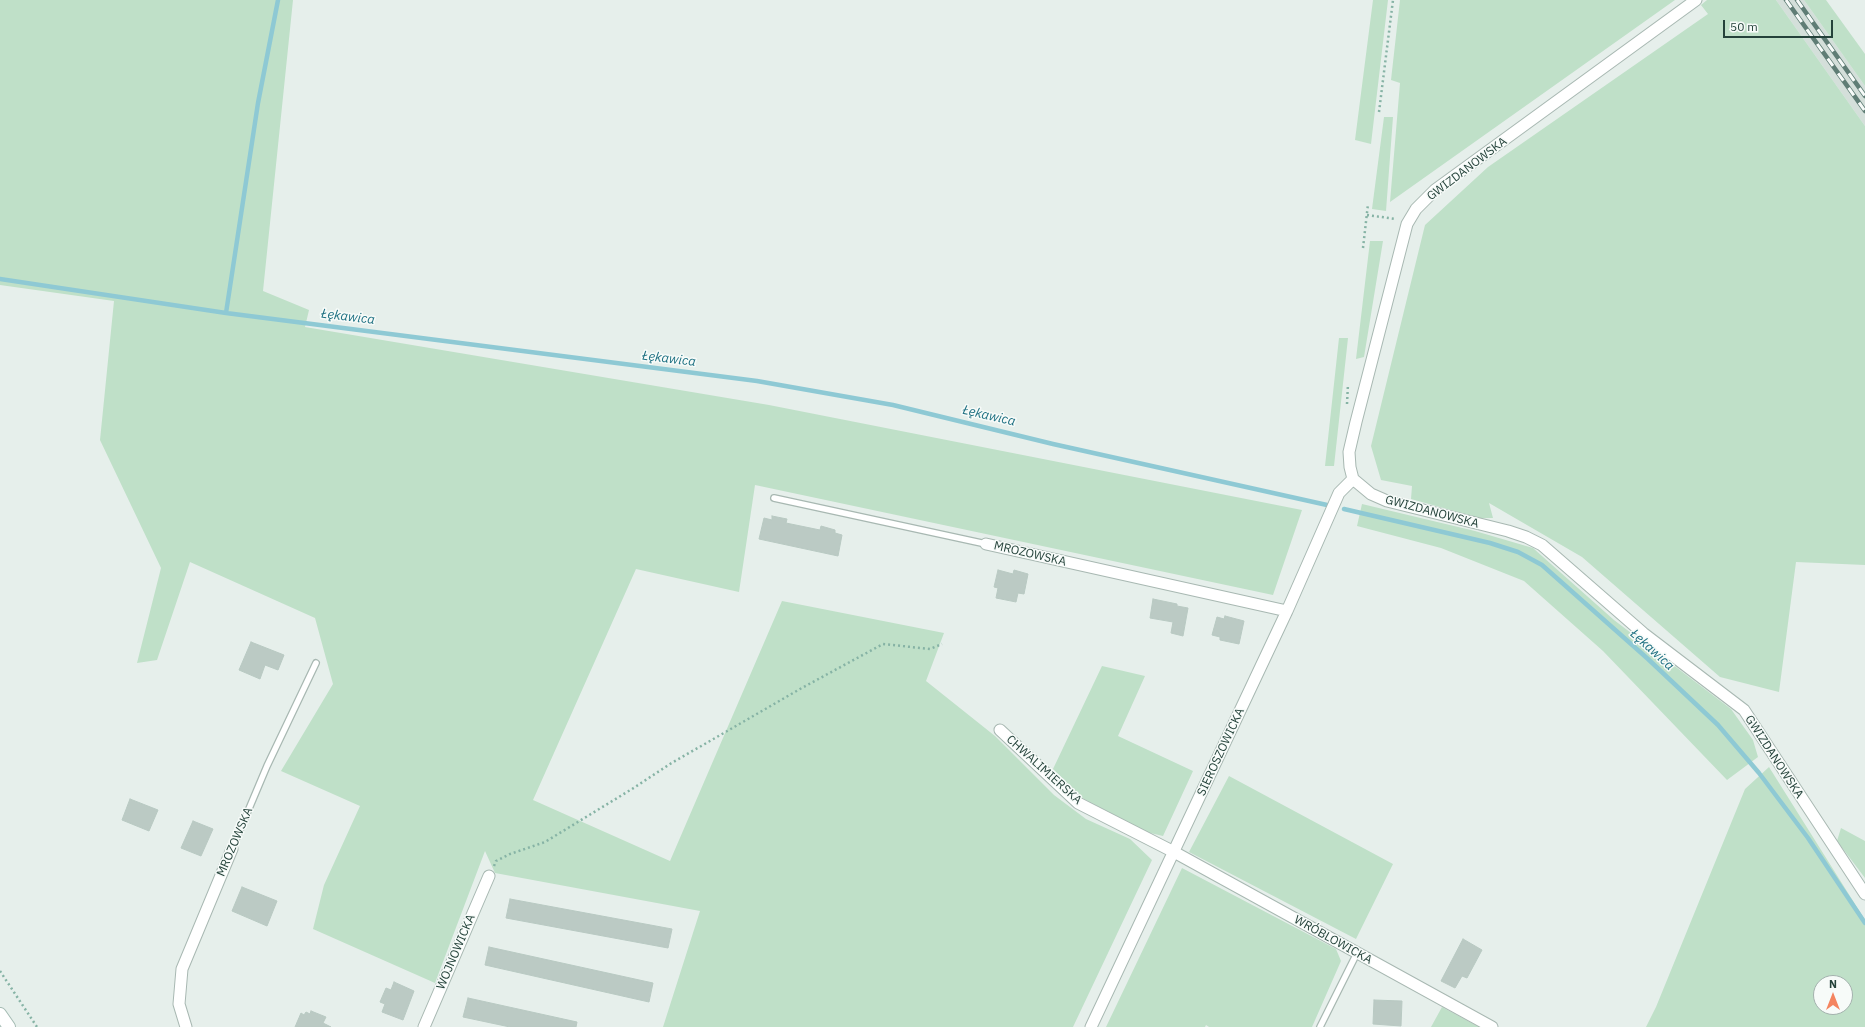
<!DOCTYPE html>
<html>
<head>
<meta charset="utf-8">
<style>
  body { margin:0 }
  #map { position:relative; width:1865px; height:1027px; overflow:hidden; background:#e6efeb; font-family:"IBM Plex Sans",sans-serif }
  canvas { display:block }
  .north { position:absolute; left:1813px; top:975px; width:40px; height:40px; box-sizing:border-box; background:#f7fbf9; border:1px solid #a3b1ad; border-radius:50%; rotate:0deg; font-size:11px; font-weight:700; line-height:16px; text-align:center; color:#24423a }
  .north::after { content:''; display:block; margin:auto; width:14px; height:18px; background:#f4845f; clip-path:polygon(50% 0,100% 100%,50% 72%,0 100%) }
  .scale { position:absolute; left:1723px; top:20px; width:110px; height:18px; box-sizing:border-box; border:2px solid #24423a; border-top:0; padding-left:5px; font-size:12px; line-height:14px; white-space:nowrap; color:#24423a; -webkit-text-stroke:3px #f7fbf9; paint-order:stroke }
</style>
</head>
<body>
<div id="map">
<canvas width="1865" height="1027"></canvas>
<div class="north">N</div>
<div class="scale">50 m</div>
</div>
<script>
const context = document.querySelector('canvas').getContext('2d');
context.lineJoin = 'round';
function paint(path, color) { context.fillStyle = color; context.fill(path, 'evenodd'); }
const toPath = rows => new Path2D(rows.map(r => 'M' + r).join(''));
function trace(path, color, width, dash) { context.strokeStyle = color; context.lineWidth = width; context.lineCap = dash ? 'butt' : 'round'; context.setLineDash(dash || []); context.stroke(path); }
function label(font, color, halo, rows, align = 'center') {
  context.font = font + ' "IBM Plex Sans",sans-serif'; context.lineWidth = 3; context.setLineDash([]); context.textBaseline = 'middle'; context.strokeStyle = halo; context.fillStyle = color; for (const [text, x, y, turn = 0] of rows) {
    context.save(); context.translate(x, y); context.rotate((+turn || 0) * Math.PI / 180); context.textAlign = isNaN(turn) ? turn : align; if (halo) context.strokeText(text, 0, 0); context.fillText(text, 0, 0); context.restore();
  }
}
const built = toPath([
  [1776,0,1804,0,1865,86,1865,126]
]);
const green = toPath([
  [0,0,293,0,263,291,309,310,305,327,769,405,1302,510,1273,595,755,485,739,592,636,569,533,800,670,861,782,601,944,633,926,681,995,736,1054,795,1086,819,1130,839,1152,860,1073,1027,663,1027,700,911,495,873,485,851,435,983,313,929,324,885,360,806,281,771,333,684,315,618,190,562,157,660,137,663,161,568,100,440,114,301,0,285],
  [1373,0,1388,0,1371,144,1355,140],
  [1400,0,1675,0,1390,202,1400,83,1391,80],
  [1707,0,1776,0,1865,126,1865,565,1796,562,1779,692,1720,677,1582,557,1489,503,1493,518,1479,518,1411,499,1412,486,1381,480,1371,446,1425,225,1488,167,1708,14,1701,5],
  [1804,0,1826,0,1865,54,1865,86],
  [1384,117,1393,117,1386,211,1372,209],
  [1370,241,1383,241,1364,357,1356,359],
  [1339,338,1348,338,1334,466,1325,466],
  [1362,504,1475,531,1533,548,1614,620,1731,709,1753,740,1758,757,1727,780,1603,651,1524,581,1441,548,1357,526],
  [1102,666,1145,676,1118,736,1193,771,1163,836,1146,832,1084,799,1053,769],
  [1769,767,1865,920,1865,1027,1646,1027,1656,1007,1745,789],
  [1821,983,1845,983,1845,1007,1821,1007],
  [1229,776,1393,864,1356,939,1189,852],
  [1841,828,1865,841,1865,878,1837,841],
  [1182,868,1336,949,1341,961,1312,1027,1209,1027,1206,1025,1205,1027,1106,1027],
  [1442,1007,1479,1027,1431,1027]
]);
const stream = toPath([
  [0,279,226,313,757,381,893,405,1053,444,1327,505],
  [226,313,258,103,278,0],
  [1344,509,1490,543,1518,552,1542,565,1648,659,1718,725,1759,773,1808,838,1865,923]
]);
const building = toPath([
  [772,516,787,519,786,523,820,530,821,526,835,530,835,533,842,535,838,556,759,539,764,518,772,520,772,516],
  [998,570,1013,574,1014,570,1028,574,1024,594,1018,593,1016,602,996,598,998,588,994,587,998,570],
  [1153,599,1177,604,1177,606,1188,608,1183,636,1171,633,1173,622,1150,618,1153,599],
  [1225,616,1244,621,1239,644,1220,640,1220,637,1212,635,1217,617,1224,619,1225,616],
  [251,642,284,655,278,670,265,665,260,679,239,670,251,642],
  [130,799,158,810,149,831,122,820,130,799],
  [193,821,213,829,201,856,181,848,193,821],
  [242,887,277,901,267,926,232,911,242,887],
  [510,899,672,929,668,948,506,918,510,899],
  [1463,939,1482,950,1467,978,1462,976,1455,988,1441,981,1463,939],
  [489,947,653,983,649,1002,485,965,489,947],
  [394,982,414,991,403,1020,382,1012,385,1004,380,1002,386,988,391,990,394,982],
  [468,998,577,1022,576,1027,510,1027,463,1017,468,998],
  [1374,1000,1402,1001,1401,1026,1373,1024,1374,1000],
  [311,1011,326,1017,323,1023,331,1027,295,1027,301,1013,304,1015,306,1012,310,1014,311,1011]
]);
const path = toPath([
  [1379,112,1393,0],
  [1367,215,1396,219],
  [1363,248,1368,204],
  [1347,404,1348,384],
  [494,866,496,861,510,854,545,842,632,789,670,764,800,689,883,644,930,649,942,644],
  [0,971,37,1027]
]);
const lane = toPath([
  [774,498,986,544],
  [232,849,267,766,316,663],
  [1320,1027,1357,953]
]);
const street = toPath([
  [1696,0,1435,190,1416,209,1407,224,1356,422,1349,452,1350,467,1353,479,1371,494,1387,501,1508,531,1526,537,1542,545,1643,633,1744,710,1865,894],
  [986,544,1287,611],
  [1000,730,1078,803,1174,852,1492,1027],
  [186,1027,179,1004,182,969,232,849],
  [424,1027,489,876],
  [1091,1027,1287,611,1339,493,1353,479]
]);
const secondary = toPath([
  [0,1014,9,1027]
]);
const rail = toPath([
  [1786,0,1865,111],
  [1797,0,1865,96]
]);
const streetNames = [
  ["GWIZDANOWSKA",1467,169,-37],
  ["GWIZDANOWSKA",1432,512,15],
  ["MROZOWSKA",1030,554,13],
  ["SIEROSZOWICKA",1221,752,-65],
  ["GWIZDANOWSKA",1774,757,57],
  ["CHWALIMIERSKA",1044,770,42],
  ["MROZOWSKA",235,842,-67],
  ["WRÓBLOWICKA",1333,940,29],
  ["WOJNOWICKA",456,952,-67]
];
const waterNames = [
  ["Łękawica",348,317,7],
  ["Łękawica",669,359,7],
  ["Łękawica",989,416,13],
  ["Łękawica",1652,650,42]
];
paint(built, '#d4dfda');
paint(green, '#bfe0c8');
trace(stream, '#8ec9d4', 4.5);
paint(building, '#bbcac4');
trace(building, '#b8c9c2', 1);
trace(lane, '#a8b8b2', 8);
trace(street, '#a8b8b2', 13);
trace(secondary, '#a4bbb3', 14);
trace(path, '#86b3a5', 2.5, [2, 3]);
trace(lane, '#fff', 5.5);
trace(street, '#fff', 11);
trace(secondary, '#fff', 12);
trace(rail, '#5f7d75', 4.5);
trace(rail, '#f7fbf9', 3, [9]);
label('12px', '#24423a', '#f7fbf9', streetNames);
label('italic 13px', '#1c6f80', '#f7fbf9', waterNames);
</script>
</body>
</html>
